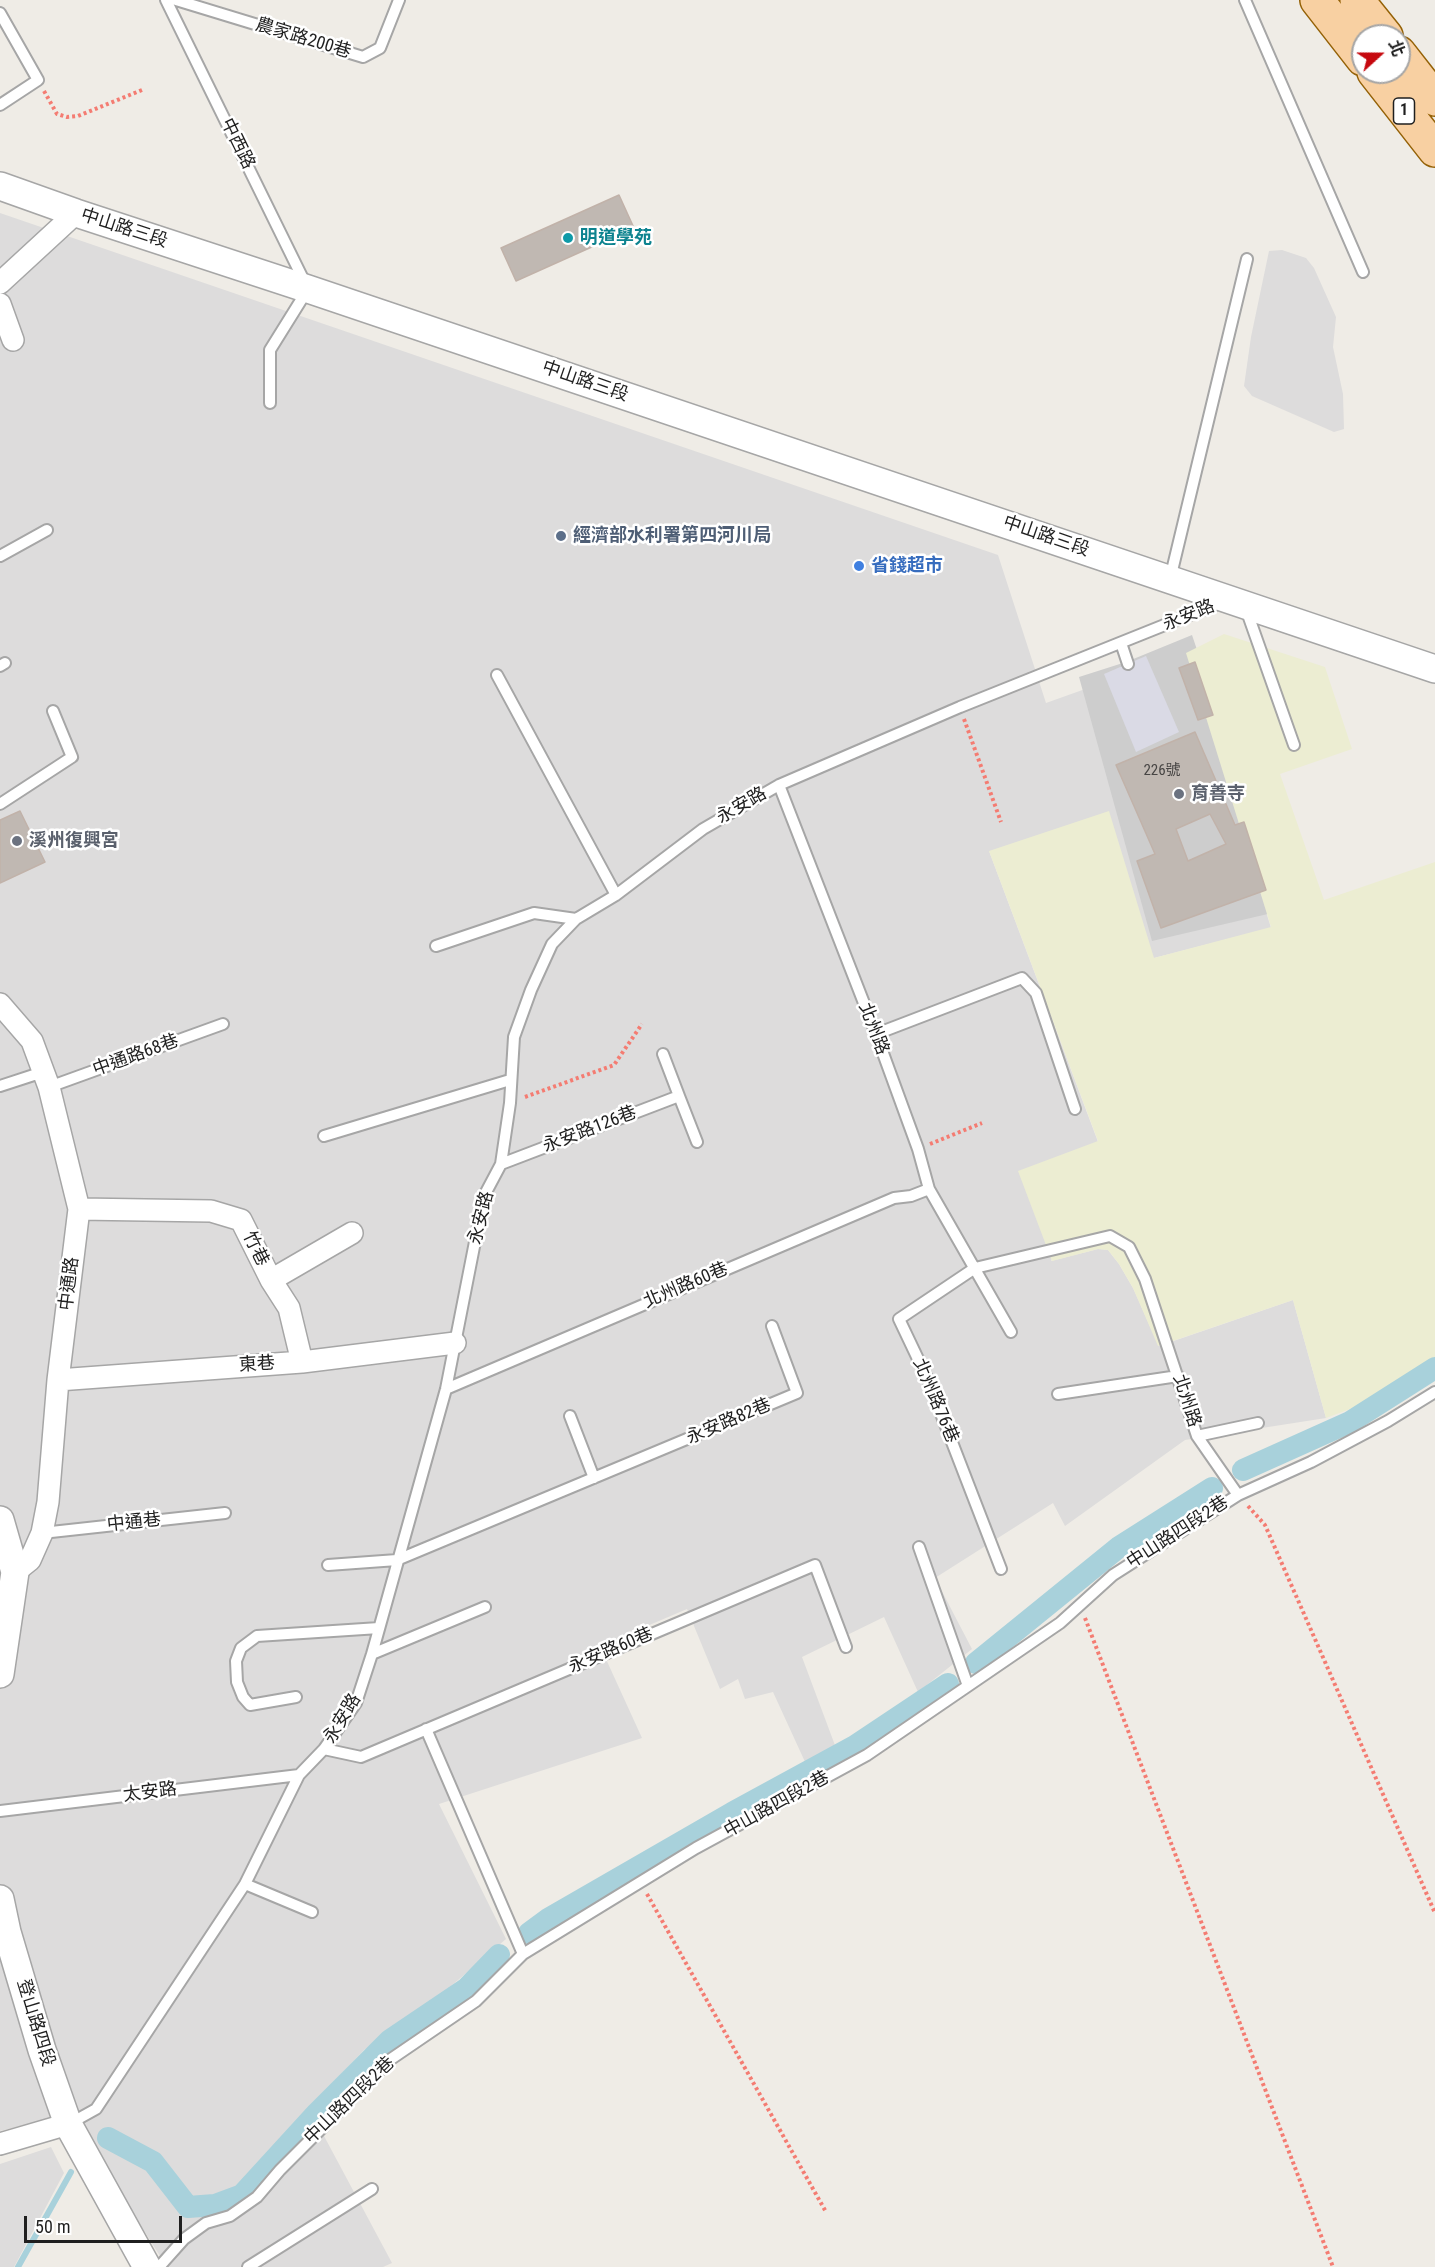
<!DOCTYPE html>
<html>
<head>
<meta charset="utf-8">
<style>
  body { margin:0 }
  #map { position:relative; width:1435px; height:2267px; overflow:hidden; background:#efece6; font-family:"Roboto Condensed","Noto Sans TC",sans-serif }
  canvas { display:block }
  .north { position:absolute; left:1351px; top:24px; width:60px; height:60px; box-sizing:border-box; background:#fff; border:2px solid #a5a5a5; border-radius:50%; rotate:69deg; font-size:16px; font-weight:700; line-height:24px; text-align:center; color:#1f1f1f }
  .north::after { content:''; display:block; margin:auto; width:21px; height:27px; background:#c6080e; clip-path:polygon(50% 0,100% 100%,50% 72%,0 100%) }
  .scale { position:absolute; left:24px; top:2216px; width:158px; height:27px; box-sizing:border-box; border:3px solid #1f1f1f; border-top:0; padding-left:8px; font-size:18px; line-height:21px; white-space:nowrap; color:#1f1f1f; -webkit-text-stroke:4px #fff; paint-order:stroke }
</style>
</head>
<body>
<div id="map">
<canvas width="1435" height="2267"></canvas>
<div class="north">北</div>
<div class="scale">50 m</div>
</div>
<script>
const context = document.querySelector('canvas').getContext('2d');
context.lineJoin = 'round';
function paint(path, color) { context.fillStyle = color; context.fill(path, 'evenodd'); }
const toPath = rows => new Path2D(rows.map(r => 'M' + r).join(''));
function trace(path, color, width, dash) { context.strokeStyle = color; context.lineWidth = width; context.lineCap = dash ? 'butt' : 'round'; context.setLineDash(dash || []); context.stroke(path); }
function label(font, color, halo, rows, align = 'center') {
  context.font = font + ' "Roboto Condensed","Noto Sans TC",sans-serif'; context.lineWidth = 5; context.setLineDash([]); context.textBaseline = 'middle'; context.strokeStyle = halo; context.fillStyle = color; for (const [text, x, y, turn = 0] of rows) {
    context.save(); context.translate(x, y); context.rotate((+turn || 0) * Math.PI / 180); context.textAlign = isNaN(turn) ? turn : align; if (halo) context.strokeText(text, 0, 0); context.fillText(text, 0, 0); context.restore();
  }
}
const residential = toPath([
  [0,213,998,555,1046,703,1186,653,1271,928,1154,958,989,851,1098,1142,1051,1261,1098,1249,1108,1250,1119,1264,1133,1288,1159,1346,1293,1300,1326,1418,1185,1440,1065,1526,1053,1503,935,1578,972,1649,918,1692,884,1617,802,1657,836,1748,806,1764,773,1692,745,1699,738,1679,720,1689,687,1609,600,1646,642,1738,439,1804,506,1939,437,1998,364,2050,309,2108,392,2263,383,2267,167,2267,70,2114,0,2131],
  [1282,250,1306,258,1314,268,1336,317,1333,347,1343,394,1344,429,1334,432,1252,396,1244,386,1251,337,1269,251],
  [51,2147,64,2173,14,2267,0,2267,0,2164]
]);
const religious = toPath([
  [1192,635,1285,910,1152,941,1079,677,1126,662]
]);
const farmland = toPath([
  [1224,634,1325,667,1352,749,1280,774,1324,900,1435,862,1435,1358,1361,1405,1326,1418,1293,1300,1158,1346,1133,1288,1119,1264,1108,1250,1098,1249,1052,1261,1018,1171,1098,1141,989,851,1109,811,1154,958,1271,927,1186,653]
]);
const plaza = toPath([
  [1146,656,1179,732,1136,752,1104,674]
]);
const stream = toPath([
  [18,2267,71,2172]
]);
const canal = toPath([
  [1243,1470,1350,1422,1435,1368],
  [976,1663,1119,1547,1212,1488],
  [529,1933,548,1919,732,1813,855,1746,948,1684],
  [108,2138,153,2162,188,2207,215,2205,242,2195,317,2113,390,2040,467,1988,499,1955]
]);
const building = toPath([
  [619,195,634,228,516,281,501,248,619,195],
  [1195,662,1213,715,1198,720,1179,668,1195,662],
  [1195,732,1235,825,1244,822,1266,890,1161,928,1137,861,1155,854,1116,765,1195,732],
  [1210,814,1226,844,1188,861,1176,829,1210,814],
  [20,811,45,862,0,883,0,820,20,811]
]);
const path = toPath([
  [44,91,57,114,67,117,78,116,142,90],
  [964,719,1001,822],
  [525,1097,614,1065,642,1024],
  [930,1144,982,1123],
  [1248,1506,1265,1525,1435,1913],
  [1085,1618,1333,2267],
  [647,1894,826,2212]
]);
const service = toPath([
  [166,0,308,289,270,350,270,403],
  [176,0,363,57,380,48,399,0],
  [1245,0,1363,272],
  [0,13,38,80,0,105],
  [0,556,47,530],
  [1170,579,1247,259],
  [1246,609,1294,745],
  [1121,643,1128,664],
  [0,666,5,663],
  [497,675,616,895],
  [779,785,876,1034,918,1149,929,1189,1011,1332],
  [0,804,72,757,53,711],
  [436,946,534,913,576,919],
  [876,1034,1022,978,1036,993,1075,1109],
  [663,1054,679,1096],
  [0,1086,43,1072],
  [49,1087,223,1024],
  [324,1136,510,1080],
  [501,1164,679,1096,697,1142],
  [446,1389,894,1198,911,1196,929,1189],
  [1058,1394,1178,1376],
  [570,1416,594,1478],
  [1197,1436,1258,1423],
  [42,1533,225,1513],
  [919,1547,968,1686],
  [328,1565,397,1560,797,1393,772,1326],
  [1001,1569,928,1380,899,1319,975,1268,1110,1236,1129,1247,1145,1279,1197,1436,1238,1495],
  [372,1654,485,1607],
  [296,1697,250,1705,243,1697,237,1682,236,1661,241,1648,257,1636,379,1628],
  [426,1729,523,1954],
  [324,1749,361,1757,815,1565,846,1647],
  [0,1811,299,1775],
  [245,1884,312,1912],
  [69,2124,96,2109,245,1884,299,1775,324,1749,356,1703,372,1654,446,1389,484,1196,501,1164,510,1103,514,1037,531,990,552,944,576,919,616,895,703,829,779,785,960,707,1222,602],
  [159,2267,184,2239,206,2223,230,2216,257,2197,280,2170,391,2059,476,2001,523,1954,696,1848,867,1755,1060,1623,1113,1575,1238,1495,1311,1462,1388,1421,1435,1392],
  [248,2267,372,2189]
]);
const minor = toPath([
  [0,283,76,213],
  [0,304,13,340],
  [0,1004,32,1041,49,1087,79,1209,58,1380,48,1502,42,1533,30,1560,15,1572],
  [79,1209,211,1211,241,1220,271,1280,289,1308,302,1362],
  [271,1280,352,1233],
  [58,1380,302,1362,455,1343],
  [0,2144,68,2124]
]);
const tertiary = toPath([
  [0,186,76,213,308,289,1435,669],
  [0,1520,15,1572,0,1674],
  [0,1899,7,1932,42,2050,68,2124,147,2267]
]);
const primary = toPath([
  [1317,0,1363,59],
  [1357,0,1386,36],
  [1399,53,1435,99],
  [1374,72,1435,150]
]);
const markers = [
  [568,238,6,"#0f9aa8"],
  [561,536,6,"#5c6f8a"],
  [859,566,6,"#3f7fe0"],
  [1179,794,6,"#6b7280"],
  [17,841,6,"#6b7280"]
];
const numberNames = [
  ["226號",1162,771]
];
const shields = [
  [1404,111,21]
];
const shieldNames = [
  ["1",1404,111]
];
const streetNames = [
  ["農家路200巷",303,39,17],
  ["中西路",237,144,64],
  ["中山路三段",124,229,18],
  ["中山路三段",585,382,19],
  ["中山路三段",1046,537,19],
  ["永安路",1189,616,-22],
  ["永安路",742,806,-30],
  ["北州路",873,1029,69],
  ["中通路68巷",136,1056,-20],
  ["永安路126巷",590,1130,-21],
  ["永安路",482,1218,-76],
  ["竹巷",255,1249,64],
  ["中通路",70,1284,-83],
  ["北州路60巷",686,1286,-23],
  ["東巷",257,1365,-4],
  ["北州路76巷",935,1401,67],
  ["北州路",1186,1401,72],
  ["永安路82巷",729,1422,-23],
  ["中通巷",134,1523,-6],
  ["中山路四段2巷",1178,1533,-33],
  ["永安路60巷",611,1651,-23],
  ["永安路",343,1719,-59],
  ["太安路",150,1793,-7],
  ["中山路四段2巷",777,1805,-29],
  ["登山路四段",35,2023,73],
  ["中山路四段2巷",350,2101,-44]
];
const cultureNames = [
  ["明道學苑",580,238]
];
const serviceNames = [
  ["經濟部水利署第四河川局",573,536]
];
const shopNames = [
  ["省錢超市",871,566]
];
const worshipNames = [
  ["育善寺",1191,794],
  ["溪州復興宮",29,841]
];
paint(residential, '#dddcdc');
paint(religious, '#cdcdcd');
paint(farmland, '#ecedd2');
paint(plaza, '#dadae5');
trace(stream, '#a8d1db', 6);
trace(canal, '#a8d1db', 22);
paint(building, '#c0b8b2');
trace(building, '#c1b2a9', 1.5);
trace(service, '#a6a6a6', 14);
trace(minor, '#a6a6a6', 24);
trace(tertiary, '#a6a6a6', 30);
trace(primary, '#946106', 36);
trace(path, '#f47c72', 4, [3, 3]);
trace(service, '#fff', 10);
trace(minor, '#fff', 21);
trace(tertiary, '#fff', 27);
trace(primary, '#f8d0a2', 33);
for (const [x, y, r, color] of markers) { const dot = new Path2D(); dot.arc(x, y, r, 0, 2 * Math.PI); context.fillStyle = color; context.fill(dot); trace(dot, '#fff', 2); }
label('15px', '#474544', null, numberNames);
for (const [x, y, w] of shields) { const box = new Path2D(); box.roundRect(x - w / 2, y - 13, w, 26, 4.5); context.fillStyle = '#fff'; context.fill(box); trace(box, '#1f1f1f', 1.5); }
label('bold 16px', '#1f1f1f', null, shieldNames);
label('18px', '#1f1f1f', '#fff', streetNames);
label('bold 18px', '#0d838f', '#fff', cultureNames, 'left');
label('bold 18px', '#4e5e75', '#fff', serviceNames, 'left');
label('bold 18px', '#366cbe', '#fff', shopNames, 'left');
label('bold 18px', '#5b616d', '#fff', worshipNames, 'left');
</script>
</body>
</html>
